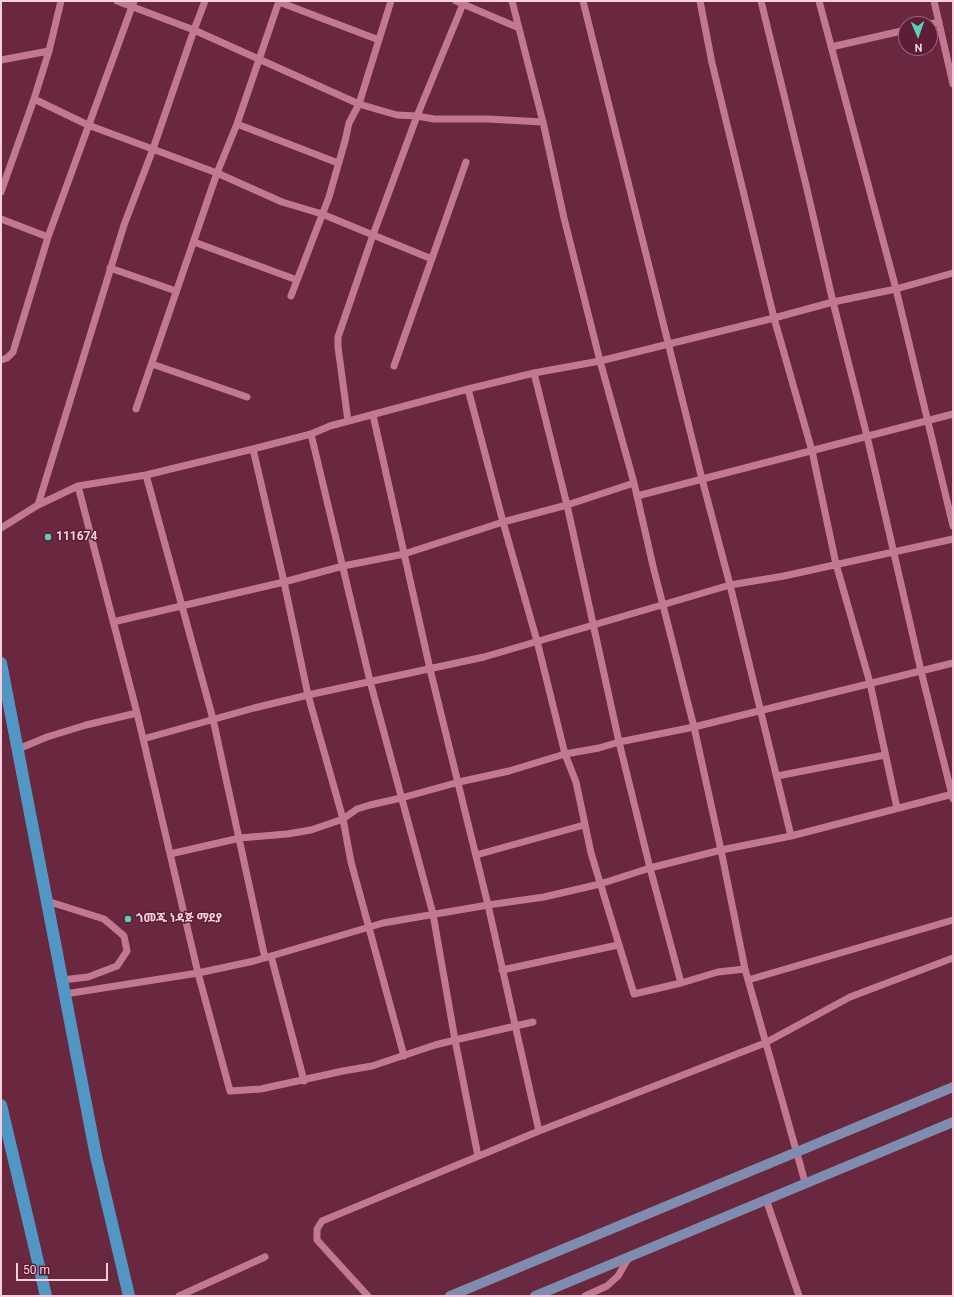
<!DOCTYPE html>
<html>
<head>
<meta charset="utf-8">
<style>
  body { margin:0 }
  #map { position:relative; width:954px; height:1297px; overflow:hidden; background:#692840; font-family:Roboto,sans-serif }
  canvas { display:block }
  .frame { position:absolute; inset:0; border:2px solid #f8cfda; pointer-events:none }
  .north { position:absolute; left:898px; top:16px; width:40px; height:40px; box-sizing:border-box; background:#5d1d36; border:1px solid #9b6478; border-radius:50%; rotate:178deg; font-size:11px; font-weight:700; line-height:16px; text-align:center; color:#f8cfda }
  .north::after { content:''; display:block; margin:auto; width:14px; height:18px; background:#5dceb9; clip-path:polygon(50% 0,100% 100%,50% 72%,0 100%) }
  .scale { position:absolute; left:16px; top:1263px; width:92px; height:18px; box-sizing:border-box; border:2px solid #f8cfda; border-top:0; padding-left:5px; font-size:12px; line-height:14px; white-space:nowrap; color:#f8cfda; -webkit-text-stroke:3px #5d1d36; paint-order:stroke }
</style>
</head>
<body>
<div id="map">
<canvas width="954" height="1297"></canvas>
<div class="frame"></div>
<div class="north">N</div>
<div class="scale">50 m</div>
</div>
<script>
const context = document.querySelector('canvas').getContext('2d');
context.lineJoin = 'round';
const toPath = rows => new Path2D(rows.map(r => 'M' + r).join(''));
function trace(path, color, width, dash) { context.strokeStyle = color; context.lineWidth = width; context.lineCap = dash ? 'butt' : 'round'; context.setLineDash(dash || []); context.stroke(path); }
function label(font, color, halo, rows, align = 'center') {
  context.font = font + ' Roboto,"Noto Sans Ethiopic",sans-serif'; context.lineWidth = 3; context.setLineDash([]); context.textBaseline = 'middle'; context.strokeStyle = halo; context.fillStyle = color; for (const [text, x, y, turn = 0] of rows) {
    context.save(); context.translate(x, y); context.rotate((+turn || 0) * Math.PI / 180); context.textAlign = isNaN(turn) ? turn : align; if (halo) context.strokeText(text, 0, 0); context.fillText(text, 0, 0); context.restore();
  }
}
const minor = toPath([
  [117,1,194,30,359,104,376,109,397,115,417,116,434,119,488,119,543,122],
  [456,1,519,28],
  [512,1,543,122,564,218,600,361,634,483,653,566,694,727,721,850,745,969,805,1182],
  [583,1,702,479,730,585,791,836],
  [700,1,712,63,774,318,812,451,836,564,870,683,897,808],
  [761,1,806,185,833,302,867,436,921,671,953,799],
  [819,1,896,289,953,526],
  [934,1,953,84],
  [279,2,379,40],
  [930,24,939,22],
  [831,47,906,30],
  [1,60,49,51],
  [34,99,88,125,217,173,282,202,322,214,373,235,338,337,338,347,348,421],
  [237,124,338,163],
  [1,192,34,99,49,51,61,1],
  [1,219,48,237],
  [194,242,297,280],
  [432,259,373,235,417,116,463,4],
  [110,268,176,291],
  [291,296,329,197,345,141,349,123,359,104,391,1],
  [1,360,7,358,13,352,48,237,134,1],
  [152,364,247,397],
  [394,366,466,162],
  [534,373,567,505,619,742,650,868,681,983],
  [136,409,217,173,237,124,279,1],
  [373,415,430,669,488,905,539,1131],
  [146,475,213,719,265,958],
  [78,486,137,713,198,973,230,1091,261,1089,343,1071,372,1066,435,1045,455,1040,433,914,370,681,311,434],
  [637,496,953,414],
  [38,505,124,225,153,149,194,30,205,1],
  [1,528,38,505,78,486,146,475,253,449,311,434,330,426,468,389,534,373,600,361,774,318,833,302,896,289,953,273],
  [113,622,284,582,343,566,404,554,503,522,567,505,634,483],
  [143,739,254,708,308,695,484,657,730,585,784,576,953,539],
  [18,749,47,737,86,725,137,713],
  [777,776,885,755],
  [170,854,240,838,287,834,311,830,343,819,308,695,284,582,253,449],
  [476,855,584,825],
  [47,901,104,919,124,936,127,951,117,966,88,977,62,980],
  [271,956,304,1081],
  [745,969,718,972,681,983,634,994,591,853,576,782,565,754,599,748,619,742,694,727,953,663],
  [502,970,618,945],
  [748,980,953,920],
  [65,994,198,973,254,961,383,923,488,905,544,897,600,884,650,868,721,850,791,836,953,794],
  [404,1056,351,862,343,819,357,809,370,805,401,798,459,782,509,771,565,754,537,641,503,522,468,389],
  [478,1156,455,1040,533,1022],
  [766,1199,799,1296],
  [179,1296,265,1257],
  [368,1296,317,1240,317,1229,322,1221,539,1131,765,1043,850,997,953,958],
  [585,1296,607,1286,618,1276,629,1257]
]);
const major = toPath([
  [450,1296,953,1087],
  [535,1296,953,1122]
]);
const highway = toPath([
  [1,663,96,1156,129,1296],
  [1,1105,46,1296]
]);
const markers = [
  [48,537,4,"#5dceb9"],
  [128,919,4,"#5dceb9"]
];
const poiNames = [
  ["111674",56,537],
  ["ጎመጁ ነዳጅ ማደያ",136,919]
];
trace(minor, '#c27890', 7);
trace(major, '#7f8baf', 10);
trace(highway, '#5297c4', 12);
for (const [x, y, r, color] of markers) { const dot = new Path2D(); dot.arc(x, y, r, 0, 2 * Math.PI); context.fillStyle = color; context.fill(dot); trace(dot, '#5d1d36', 1.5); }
label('bold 12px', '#f8cfda', '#5d1d36', poiNames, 'left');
</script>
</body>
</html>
